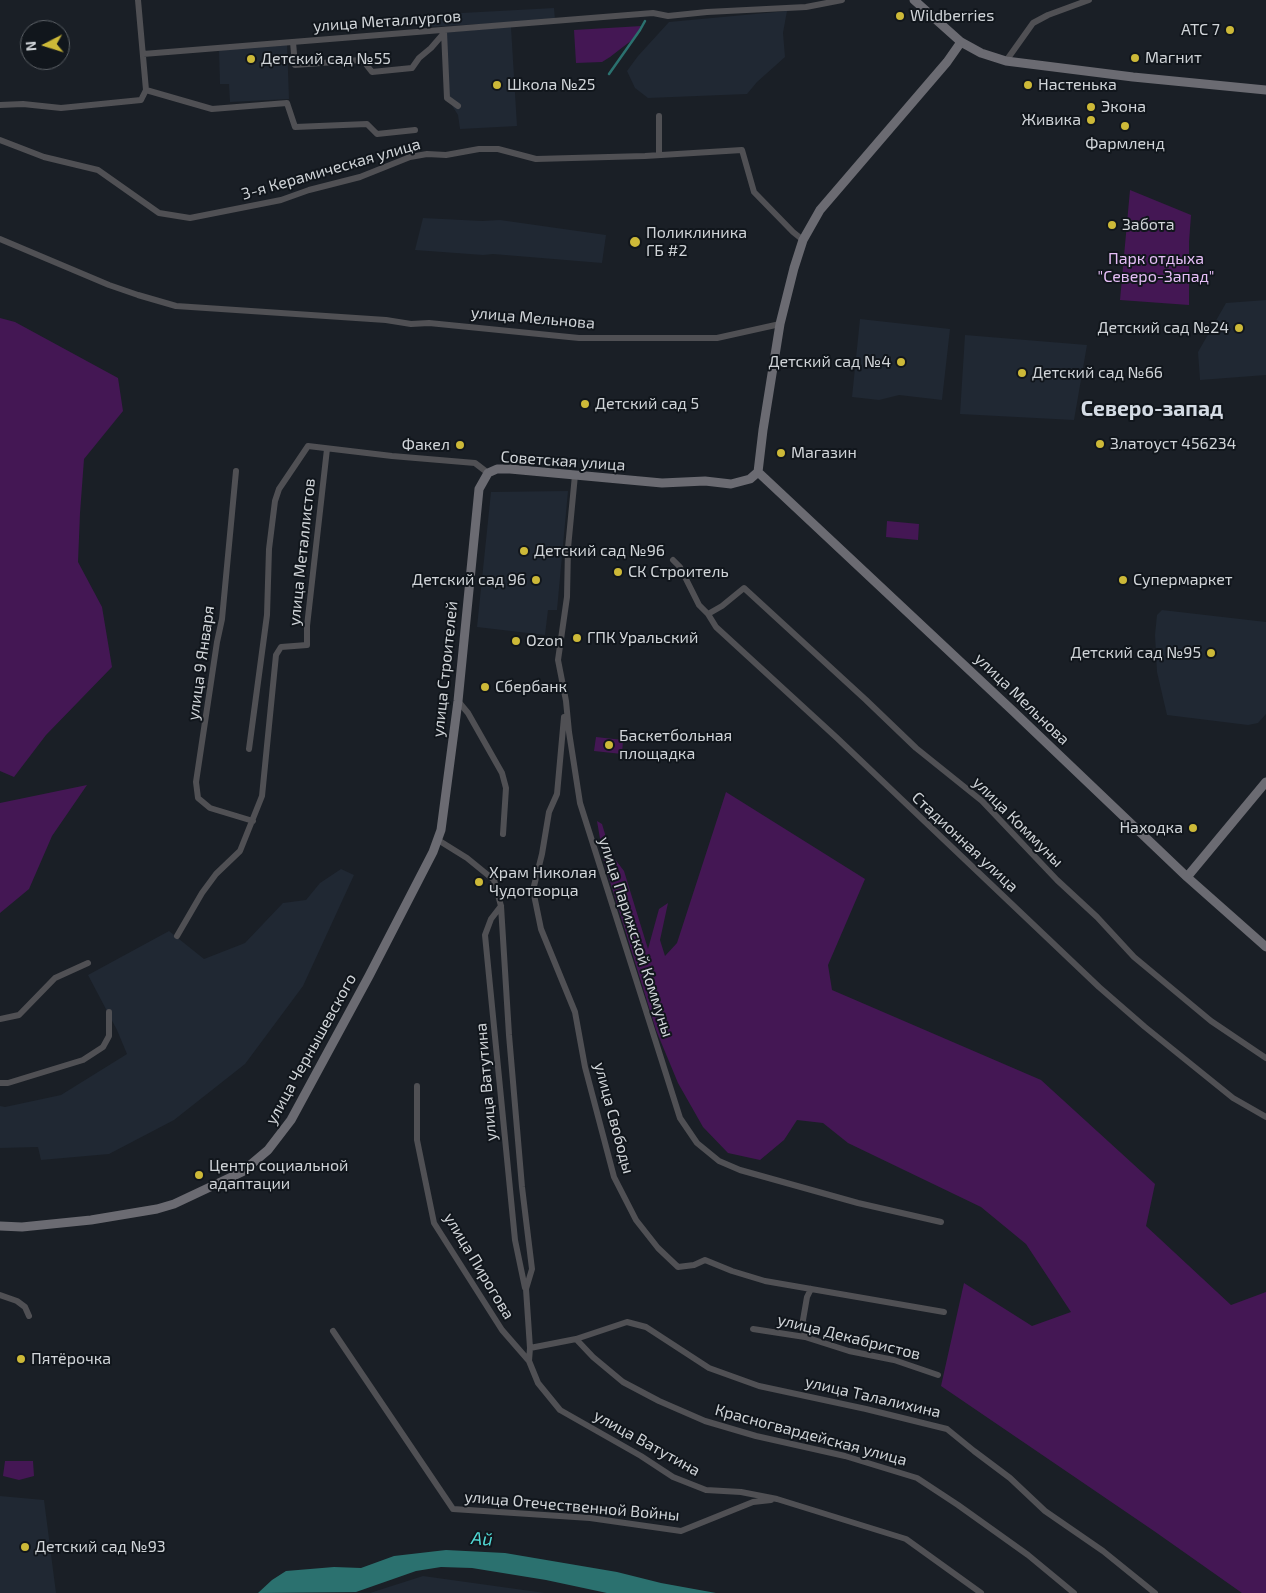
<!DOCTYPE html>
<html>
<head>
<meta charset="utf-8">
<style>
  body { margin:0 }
  #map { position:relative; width:1266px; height:1593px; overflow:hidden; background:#1a1f26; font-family:"Exo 2",sans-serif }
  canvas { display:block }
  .north { position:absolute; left:20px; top:20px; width:50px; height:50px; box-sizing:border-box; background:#11161c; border:1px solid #5d6267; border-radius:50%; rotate:265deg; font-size:14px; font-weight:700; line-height:20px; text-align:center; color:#d0d4d8 }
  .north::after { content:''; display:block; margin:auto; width:18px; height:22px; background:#cdb938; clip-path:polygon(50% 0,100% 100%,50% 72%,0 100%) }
</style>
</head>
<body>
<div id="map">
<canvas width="1266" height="1593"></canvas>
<div class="north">N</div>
</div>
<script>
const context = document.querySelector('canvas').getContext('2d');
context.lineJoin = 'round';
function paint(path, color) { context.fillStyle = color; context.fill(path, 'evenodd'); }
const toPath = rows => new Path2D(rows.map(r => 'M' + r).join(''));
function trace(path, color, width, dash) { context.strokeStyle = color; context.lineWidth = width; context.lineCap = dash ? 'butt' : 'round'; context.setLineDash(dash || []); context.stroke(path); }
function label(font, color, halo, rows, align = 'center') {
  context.font = font + ' "Exo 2",sans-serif'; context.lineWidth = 4; context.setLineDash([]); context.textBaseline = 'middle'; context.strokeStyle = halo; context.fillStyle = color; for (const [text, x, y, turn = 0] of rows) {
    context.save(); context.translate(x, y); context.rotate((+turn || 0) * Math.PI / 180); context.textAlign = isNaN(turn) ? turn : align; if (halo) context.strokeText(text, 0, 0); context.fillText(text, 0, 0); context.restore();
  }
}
const built = toPath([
  [554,8,555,20,426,27,425,15],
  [787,11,783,33,785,57,757,82,747,94,648,98,635,88,627,71,638,56,669,22],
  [511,27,517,126,460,129,458,115,451,104,449,96,446,32],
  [287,44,289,99,230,102,229,84,220,84,219,49],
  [423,218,482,221,500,220,606,235,602,263,493,254,483,255,415,250],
  [1266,300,1266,375,1200,380,1198,352,1226,303],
  [860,319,950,329,942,400,899,395,879,400,852,397],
  [965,335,1087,345,1074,420,960,414],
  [568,491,557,610,548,610,545,635,477,627,491,492],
  [1162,610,1266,622,1266,714,1258,723,1248,725,1167,715,1157,672,1155,635,1157,615],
  [341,869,354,875,303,986,245,1064,174,1120,109,1154,41,1160,38,1147,0,1148,0,1106,5,1107,61,1095,127,1054,117,1030,88,975,169,931,204,959,245,943,283,903,306,900,320,883],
  [0,1496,44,1500,56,1593,0,1593],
  [423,1576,545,1593,370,1593]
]);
const green = toPath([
  [642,26,632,40,610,57,602,62,576,63,574,30],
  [1130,190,1191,215,1189,242,1189,305,1120,300],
  [0,318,15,322,118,378,123,411,84,459,80,513,78,562,102,607,112,667,46,735,14,777,0,771],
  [887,521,919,524,918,540,886,537],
  [596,737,623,740,622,754,594,751],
  [87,785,52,836,29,889,0,913,0,803],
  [726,792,865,879,828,965,832,990,1041,1080,1155,1184,1146,1226,1231,1305,1266,1292,1266,1593,1242,1593,1154,1531,941,1386,964,1283,1032,1326,1071,1312,1026,1244,981,1207,848,1143,823,1123,797,1120,784,1140,760,1160,728,1153,703,1127,678,1083,656,1030,604,862,597,821,602,824,611,854,624,871,648,949,659,909,668,903,660,940,665,956,677,943],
  [5,1461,33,1461,34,1476,19,1480,3,1476]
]);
const water = toPath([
  [446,1550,505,1553,617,1572,661,1583,716,1593,607,1593,546,1580,472,1568,441,1567,416,1571,356,1592,258,1593,272,1580,286,1571,334,1567,361,1568,394,1556]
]);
const stream = toPath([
  [609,74,640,30,645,21]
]);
const minor = toPath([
  [444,32,447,98,458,106],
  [293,42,295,65,360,60,365,63,372,72,412,68,419,58,431,48,444,33],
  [143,54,653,13,668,16,707,12,806,7,842,0],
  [1006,61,1033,23,1048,15,1089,0],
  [146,90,212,109,287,103,295,127,367,124,377,134,415,130],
  [0,105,23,104,61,108,141,100,146,90,138,0],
  [0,140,44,157,98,170,159,213,190,218,281,200,309,190,360,177,410,157,427,154,446,155,479,149,498,149,536,159,645,156,742,150,754,192,793,232,803,240],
  [659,155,659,116],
  [0,239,109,285,138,295,176,306,386,320,411,324,429,323,579,338,717,338,780,324],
  [236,471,222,619,217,642,196,782,198,798,210,808,253,821],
  [575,475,568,548,567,597,558,660,566,701,569,732,580,803,680,1118,697,1143,719,1161,740,1170,858,1203,941,1222],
  [673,560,680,567,699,605,708,614,716,627,837,738,1099,987,1145,1027,1233,1098,1266,1117],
  [708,614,722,606,744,588,866,700,916,748,982,801,1057,880,1097,917,1134,957,1211,1021,1266,1058],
  [458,701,468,713,502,773,506,788,503,834],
  [564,717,557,794,549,812,542,854,533,890,541,929,575,1012,585,1067,614,1177,636,1220,658,1248,678,1267,694,1265,705,1260,732,1271,765,1281,944,1312],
  [249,749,267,615,269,549,275,501,279,489,308,446,392,456,475,463,488,473],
  [438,840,467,858,494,880,501,906,509,1035,522,1187,532,1269,526,1289,530,1348,529,1361,538,1383,560,1410,641,1456,673,1477,706,1490,741,1492,777,1499,906,1539,981,1593],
  [501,906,491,919,485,935,515,1240,525,1288],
  [177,936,202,893,216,874,240,851,262,796,276,655,281,647,307,645,307,626,327,449],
  [0,1019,19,1015,55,978,88,963],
  [0,1083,8,1083,83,1060,103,1047,109,1036,109,1012],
  [417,1086,417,1140,434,1223,502,1330,529,1361],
  [0,1295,17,1301,25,1307,29,1316],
  [753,1329,805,1337,849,1351,894,1360,938,1375],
  [333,1331,453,1509,590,1518,681,1531,753,1502,771,1500],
  [805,1337,803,1320,807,1297,811,1289],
  [576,1339,627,1322,646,1327,709,1368,759,1386,866,1409,947,1429,974,1451,1010,1478,1045,1511,1103,1551,1155,1593],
  [530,1348,576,1339,593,1357,623,1382,659,1401,705,1421,756,1436,845,1456,917,1478,958,1505,1028,1555,1074,1593]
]);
const secondary = toPath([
  [914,0,961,42,981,53,1006,61,1133,77,1266,90],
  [758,472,1013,711,1187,877,1266,947],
  [758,472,763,430,780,324,794,268,803,240,820,210,947,62,961,42],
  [1187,877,1266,782],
  [0,1226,22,1227,91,1220,157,1209,174,1204,242,1172,268,1150,291,1120,369,976,433,852,441,830,458,701,479,489,488,473,497,469,510,469,662,483,705,481,731,484,750,479,758,472]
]);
const markers = [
  [900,16,5,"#cdb938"],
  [1230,30,5,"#cdb938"],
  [1135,58,5,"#cdb938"],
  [251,59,5,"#cdb938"],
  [497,85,5,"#cdb938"],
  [1028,85,5,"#cdb938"],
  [1091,107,5,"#cdb938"],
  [1091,120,5,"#cdb938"],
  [1125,126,5,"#cdb938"],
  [1112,225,5,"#cdb938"],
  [635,242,6,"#cdb938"],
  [1239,328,5,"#cdb938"],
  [901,362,5,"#cdb938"],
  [1022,373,5,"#cdb938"],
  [585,404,5,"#cdb938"],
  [1100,444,5,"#cdb938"],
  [460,445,5,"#cdb938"],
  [781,453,5,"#cdb938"],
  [524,551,5,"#cdb938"],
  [618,572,5,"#cdb938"],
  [536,580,5,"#cdb938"],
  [1123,580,5,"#cdb938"],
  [577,638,5,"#cdb938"],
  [516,641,5,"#cdb938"],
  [1211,653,5,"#cdb938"],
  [485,687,5,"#cdb938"],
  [609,745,5,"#cdb938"],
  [1193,828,5,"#cdb938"],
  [479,882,5,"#cdb938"],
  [199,1175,5,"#cdb938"],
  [21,1359,5,"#cdb938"],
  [25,1547,5,"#cdb938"]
];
const poiNames = [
  ["Wildberries",910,16],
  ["АТС 7",1220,30,"right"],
  ["Магнит",1145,58],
  ["Детский сад №55",261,59],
  ["Школа №25",507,85],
  ["Настенька",1038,85],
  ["Экона",1101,107],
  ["Живика",1081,120,"right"],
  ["Фармленд",1125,144,"center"],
  ["Забота",1122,225],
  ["Поликлиника",646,233],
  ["ГБ #2",646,251],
  ["Детский сад №24",1229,328,"right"],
  ["Детский сад №4",891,362,"right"],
  ["Детский сад №66",1032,373],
  ["Детский сад 5",595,404],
  ["Златоуст 456234",1110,444],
  ["Факел",450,445,"right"],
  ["Магазин",791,453],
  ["Детский сад №96",534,551],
  ["СК Строитель",628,572],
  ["Детский сад 96",526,580,"right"],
  ["Супермаркет",1133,580],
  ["ГПК Уральский",587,638],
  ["Ozon",526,641],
  ["Детский сад №95",1201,653,"right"],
  ["Сбербанк",495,687],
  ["Баскетбольная",619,736],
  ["площадка",619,754],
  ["Находка",1183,828,"right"],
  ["Храм Николая",489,873],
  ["Чудотворца",489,891],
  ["Центр социальной",209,1166],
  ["адаптации",209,1184],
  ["Пятёрочка",31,1359],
  ["Детский сад №93",35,1547]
];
const streetNames = [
  ["улица Металлургов",387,21,-4],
  ["3-я Керамическая улица",331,169,-16],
  ["улица Мельнова",533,318,5],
  ["Советская улица",563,461,4],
  ["улица Металлистов",302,552,-84],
  ["улица 9 Января",201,663,-82],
  ["улица Строителей",445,669,-84],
  ["улица Мельнова",1022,699,44],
  ["улица Коммуны",1018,822,45],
  ["Стадионная улица",965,842,43],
  ["улица Парижской Коммуны",636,937,72],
  ["улица Чернышевского",311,1049,-61],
  ["улица Ватутина",486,1082,-95],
  ["улица Свободы",614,1118,75],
  ["улица Пирогова",479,1266,59],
  ["улица Декабристов",849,1337,14],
  ["улица Талалихина",873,1397,13],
  ["Красногвардейская улица",811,1435,15],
  ["улица Ватутина",647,1443,29],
  ["улица Отечественной Войны",572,1506,5]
];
const parkNames = [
  ["Парк отдыха",1156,259],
  ["\"Северо-Запад\"",1156,277]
];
const waterNames = [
  ["Ай",482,1539,5]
];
const districtNames = [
  ["Северо-запад",1152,409]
];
paint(built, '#202833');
paint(green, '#441754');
paint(water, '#2b716f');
trace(stream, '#2b716f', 2.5);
trace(minor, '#505054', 6);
trace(secondary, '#6b6b72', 9);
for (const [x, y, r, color] of markers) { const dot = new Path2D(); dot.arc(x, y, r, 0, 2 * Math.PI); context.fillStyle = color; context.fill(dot); trace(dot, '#11161c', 2); }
label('16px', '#d0d4d8', '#11161c', poiNames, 'left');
label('16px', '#d0d4d8', '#11161c', streetNames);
label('16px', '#e5bef6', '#11161c', parkNames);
label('italic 18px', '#52dad6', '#11161c', waterNames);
label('bold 21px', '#d4dbe4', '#11161c', districtNames);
</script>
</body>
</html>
